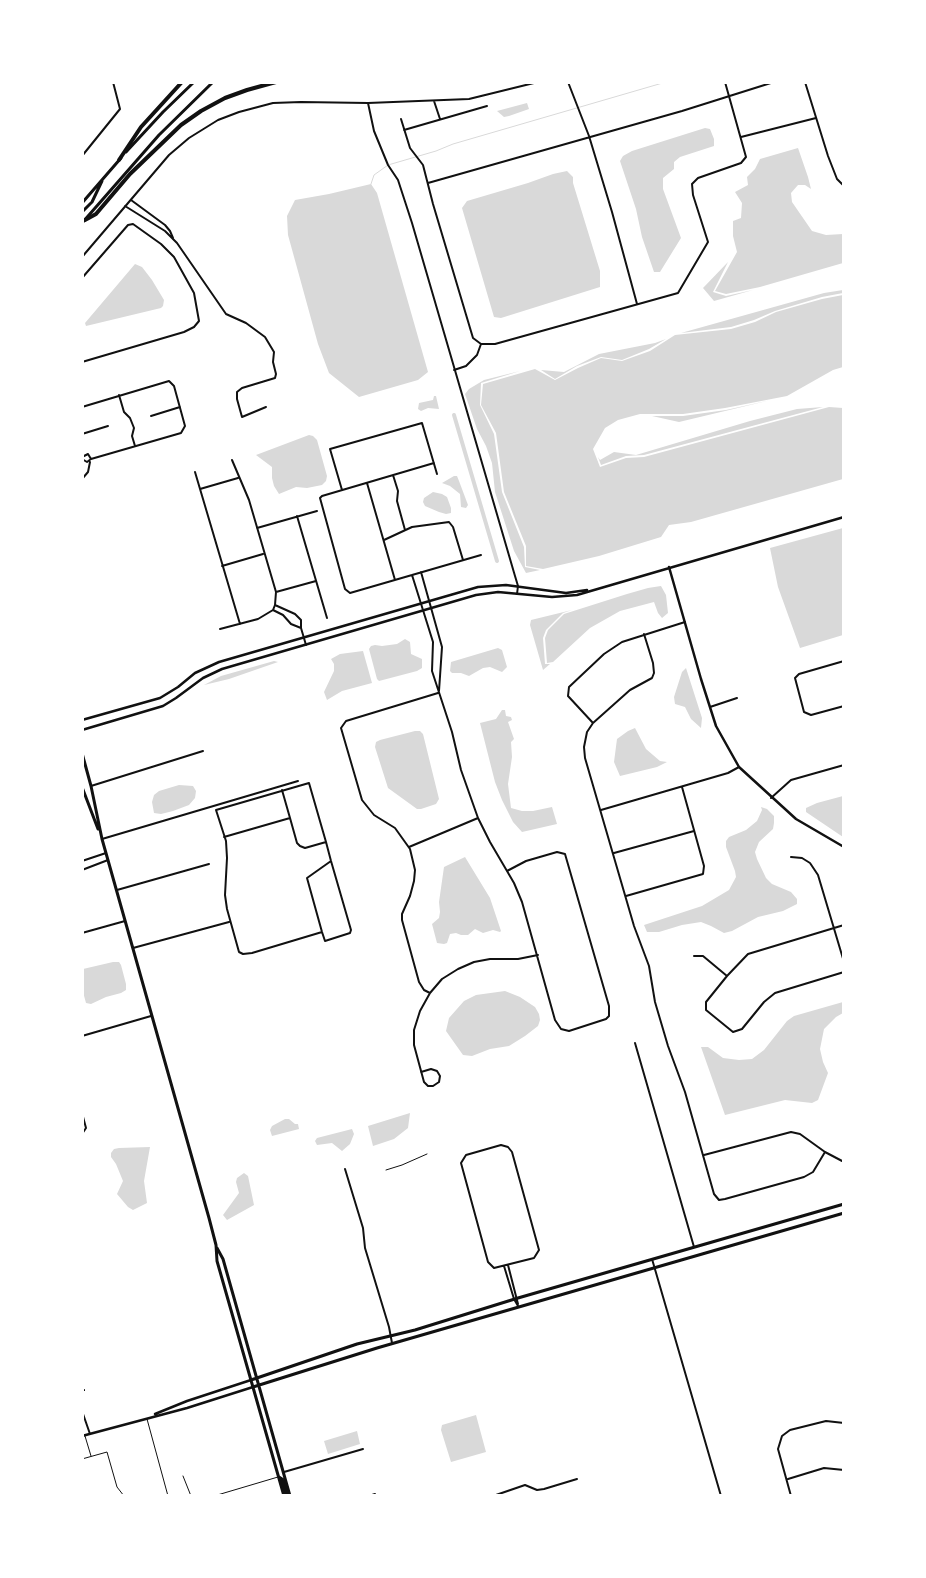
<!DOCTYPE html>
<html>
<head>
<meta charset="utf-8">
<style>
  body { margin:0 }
  #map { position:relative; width:926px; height:1578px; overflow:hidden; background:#fff; font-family:"PT Sans Narrow",sans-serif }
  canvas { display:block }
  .frame { position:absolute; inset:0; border:84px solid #fff; pointer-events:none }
</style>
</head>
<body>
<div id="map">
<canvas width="926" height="1578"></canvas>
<div class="frame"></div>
</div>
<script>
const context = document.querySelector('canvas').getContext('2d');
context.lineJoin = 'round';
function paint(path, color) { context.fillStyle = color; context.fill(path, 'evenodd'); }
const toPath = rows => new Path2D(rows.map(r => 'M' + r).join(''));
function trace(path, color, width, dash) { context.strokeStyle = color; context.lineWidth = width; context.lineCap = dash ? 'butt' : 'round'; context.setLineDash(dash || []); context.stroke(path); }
const water = toPath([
  [527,103,529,109,509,116,504,117,497,111],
  [705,128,710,129,714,139,714,146,680,157,674,162,674,169,663,178,663,189,681,238,660,272,654,272,642,237,636,209,620,161,623,156,632,151],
  [798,148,808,177,811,189,805,185,798,185,791,193,792,202,812,231,826,235,843,234,843,263,760,287,726,294,715,291,737,252,733,236,733,221,741,218,742,203,735,192,748,185,747,177,755,169,760,159],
  [567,171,573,177,573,183,600,271,600,287,501,318,494,317,462,208,467,201,528,183,553,174],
  [371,184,377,193,428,372,418,380,359,397,329,373,318,344,288,235,287,216,295,200,329,194],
  [728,262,713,292,726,296,753,290,714,301,703,288],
  [135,264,142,267,152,280,164,300,163,306,161,308,86,326,85,323],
  [843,290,843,293,822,297,775,311,754,320,731,327,681,333,824,293],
  [843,295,843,367,833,370,787,396,725,408,683,414,640,414,618,420,605,428,593,449,600,467,626,458,644,457,829,407,843,408,843,479,691,522,669,525,661,537,599,556,543,569,526,566,526,546,504,492,496,433,481,405,483,384,535,369,555,380,578,368,601,358,622,361,650,351,675,335,731,329,755,322,776,312,822,299],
  [666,339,649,349,622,360,601,357,577,366,555,379,541,370,564,372,599,354,655,343],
  [520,371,481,383,480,405,494,434,502,492,524,547,525,567,540,570,526,573,514,551,495,492,492,463,486,446,477,429,465,394,469,389,484,380],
  [434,396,436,396,439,409,428,408,421,411,418,409,419,403,433,400],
  [771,400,679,422,652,416,683,416,726,410],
  [823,407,644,455,626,456,601,465,598,457,600,460,614,452,636,455,750,421,797,409],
  [309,435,313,436,317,440,327,476,326,481,322,485,307,488,296,487,279,494,274,486,272,478,272,467,256,455],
  [454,476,457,476,459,481,468,505,466,508,461,507,460,494,450,486,442,483],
  [433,492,442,494,447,497,451,508,451,513,446,514,439,512,425,506,423,502,424,498],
  [843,528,843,635,800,648,778,587,770,548],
  [661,586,666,595,668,613,662,618,658,613,654,602,620,611,590,628,553,662,547,663,545,638,548,630,564,614,627,594,648,588],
  [572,610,563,613,546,630,543,638,545,664,550,664,543,670,530,625,531,620],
  [405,639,410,642,411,654,422,659,422,668,417,671,379,681,377,679,369,649,371,646,375,645,382,646,397,644],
  [498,648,502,650,507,667,502,672,490,667,483,668,469,676,461,673,452,673,450,671,451,662],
  [363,651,372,683,342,691,327,700,324,692,334,671,334,664,331,659,340,654],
  [274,661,278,662,229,679,204,685,221,676],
  [686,668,702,718,701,728,691,719,685,707,675,704,674,697,682,672],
  [502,710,505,710,506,716,511,717,512,720,508,722,514,739,511,742,512,757,508,784,511,808,522,811,533,811,552,807,557,824,522,832,513,822,502,800,495,782,480,723,496,719],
  [635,728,646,749,660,761,667,762,657,767,620,776,614,762,617,739,628,731],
  [415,731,420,731,423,734,439,799,436,804,421,809,417,809,388,788,375,747,376,742,380,740],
  [179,785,193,786,196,791,195,798,189,805,173,811,161,814,154,813,152,802,154,795,159,791],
  [843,796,844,796,843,837,806,812,806,808,817,803],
  [761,807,767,809,774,816,774,823,773,829,759,842,755,852,757,859,766,878,772,884,791,892,797,899,797,904,783,911,758,917,732,931,724,933,711,926,701,922,682,925,659,932,647,932,644,925,702,906,729,890,736,877,735,871,726,847,726,841,729,837,746,830,757,821,762,810],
  [465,857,490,898,501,931,500,932,493,930,483,933,475,929,468,935,461,935,456,933,450,934,447,943,444,944,437,943,432,924,439,918,440,912,439,902,444,867],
  [113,962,119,962,121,965,126,984,126,990,121,993,106,997,91,1004,86,1003,83,992,83,969],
  [505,991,520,997,535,1007,539,1014,540,1020,538,1026,525,1036,509,1046,490,1049,472,1056,463,1055,446,1031,449,1018,464,1001,476,995],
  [843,1002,843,1013,836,1017,824,1029,820,1049,823,1062,828,1073,818,1100,812,1103,785,1100,725,1115,701,1047,708,1047,723,1058,739,1060,752,1059,764,1050,787,1021,794,1016],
  [410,1113,408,1128,394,1139,373,1146,368,1126],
  [285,1119,289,1119,295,1124,298,1124,299,1129,272,1136,270,1130,272,1126],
  [352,1129,354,1134,350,1144,342,1151,332,1143,317,1145,315,1141,317,1138],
  [150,1147,144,1181,147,1203,133,1210,128,1207,117,1194,123,1181,116,1164,111,1157,111,1153,114,1149,119,1148],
  [244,1173,248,1176,254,1205,227,1220,223,1215,239,1193,236,1182,237,1178],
  [476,1415,486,1452,451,1462,441,1430,442,1425],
  [357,1431,360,1444,328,1454,324,1441]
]);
const stream = toPath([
  [371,184,374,175,388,165,436,151,453,144,666,82]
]);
const canal = toPath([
  [454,415,497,561]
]);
const service = toPath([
  [386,1170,402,1165,427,1154],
  [82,1388,85,1390,82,1393],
  [147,1419,168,1496],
  [85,1436,91,1456],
  [82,1459,107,1452,117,1487,124,1496],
  [183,1476,191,1496],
  [214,1496,278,1477]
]);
const minor = toPath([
  [568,82,589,136,612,212,637,304],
  [805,82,828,156,837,179,843,185],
  [434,101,440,119],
  [368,103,374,131,388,165,398,180,412,223,515,576,518,586,517,594],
  [401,119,410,148,423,165,433,204,473,338,481,344,495,344,678,293,708,242,693,195,692,184,698,178,741,163,746,157,725,82],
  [404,130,487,106],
  [741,137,816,118],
  [82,156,120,109,113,82],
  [428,183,682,111,774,82],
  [131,200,165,225,170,231,173,238],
  [125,206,165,231,177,243,226,314,246,323,265,337,274,352,273,362,276,374,275,378,242,388,237,392,237,399,242,417,266,407],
  [82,257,169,155,189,138,218,120,239,112,273,103,301,102,368,103,469,99,538,82],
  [82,278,128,225,133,224,161,244,174,257,194,293,199,321,194,327,184,332,82,362],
  [454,370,466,366,477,355,481,344],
  [119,395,124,412,130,418,134,428,132,436,135,446],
  [82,407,169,381,174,386,185,426,181,433,91,459],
  [151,416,180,407],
  [82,434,108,426],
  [82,457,88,454,91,459,87,462,82,459],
  [434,463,322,496,320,498,345,589,350,593,481,555],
  [195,472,240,624],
  [393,475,398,491,397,501,405,530],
  [82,479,88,472,90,462],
  [367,483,395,580],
  [200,489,238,478],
  [342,490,330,449,422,423,437,474],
  [297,516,327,618],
  [257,528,317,511],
  [384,540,412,527,449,522,453,527,463,560],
  [222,566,263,554],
  [421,572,442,647,439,691],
  [412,575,433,642,432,671,452,732,461,770,478,818,490,842,507,871,514,883,522,902,555,1020,561,1029,569,1031,606,1019,609,1016,609,1006,565,854,557,852,526,861,507,871],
  [276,592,316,581],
  [275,605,295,614,301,620,301,628,306,645],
  [273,610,283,615,291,624,301,628],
  [220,629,258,619,273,610,275,605,276,592,249,500,232,460],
  [644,634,653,663,654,673,652,678,630,690,593,723,587,732,584,747,585,758,634,926,649,966,655,1002,668,1046,685,1092,714,1194,719,1200,725,1199,804,1177,813,1172,825,1152],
  [844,661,799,674,795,678,804,712,811,715,844,706],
  [710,707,737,698],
  [593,723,568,696,569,687,604,654,622,642,685,622],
  [91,786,203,751],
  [771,798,791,780,844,765],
  [601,810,728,773,739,767],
  [290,818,297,843,300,846,305,848,326,842],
  [224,837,290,818,282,790],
  [102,839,298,781],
  [409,847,478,818],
  [614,853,694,831],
  [791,857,802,858,810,863,818,875,844,962],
  [82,861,106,853],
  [82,870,108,860],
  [117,890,209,864],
  [626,896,703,874,704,866,682,787],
  [844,925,748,954,727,976,706,1002,706,1010,733,1032,742,1029,764,1002,775,993,844,972],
  [322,932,252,953,243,954,239,952,227,909,225,895,227,858,226,841,216,810,309,783,326,842,331,861,351,930,350,933,325,941,322,932,307,878,331,861],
  [82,933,125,921],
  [133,948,229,922],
  [694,956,703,956,727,976],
  [430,993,424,990,419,982,402,920,402,914,410,896,414,881,415,870,410,849,395,828,374,815,362,800,341,728,346,721,438,693],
  [82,1036,151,1016],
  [635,1043,694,1247],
  [421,1072,431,1069,437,1071,440,1076,439,1082,433,1086,428,1086,424,1082,414,1045,414,1030,420,1011,430,993,442,979,458,969,474,962,490,959,518,959,538,955],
  [82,1113,86,1128,82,1134],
  [501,1145,508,1147,512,1152,539,1250,534,1258,494,1268,488,1262,461,1163,466,1155,501,1145],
  [704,1155,791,1132,800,1134,825,1152,844,1162],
  [345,1169,363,1228,365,1248,389,1327,392,1343],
  [652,1259,721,1496],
  [508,1265,518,1304],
  [504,1266,514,1299,518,1306],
  [82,1411,90,1434],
  [284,1472,363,1449],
  [788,1479,824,1468,844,1470],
  [369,1496,375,1494],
  [493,1496,525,1485,537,1490,544,1489,577,1479],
  [791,1496,778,1449,782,1436,790,1430,826,1421,844,1423]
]);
const tertiary = toPath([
  [669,567,701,679,716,726,739,767,796,819,844,847],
  [82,720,160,698,178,687,195,673,219,662,478,587,506,585,566,593,587,590],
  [82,730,163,706,176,698,203,678,222,669,476,595,498,592,552,597,577,595,844,517],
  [155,1414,187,1401,251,1380],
  [82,1436,187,1408,253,1387]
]);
const secondary = toPath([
  [82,753,91,786,102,839,209,1218,216,1245,217,1261,284,1496],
  [82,787,98,829],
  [217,1248,223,1259,290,1496],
  [251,1380,357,1344,415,1330,518,1298,844,1204],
  [253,1387,377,1348,844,1213],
  [279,1477,282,1479,287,1496]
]);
const primary = toPath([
  [126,152,163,112,194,82],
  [82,203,121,158],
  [82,212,92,202,102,181],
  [82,223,159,135,213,82]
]);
const motorway = toPath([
  [119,160,141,127,182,82],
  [85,220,96,214,130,174,181,125,201,111,225,98,247,90,276,82]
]);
paint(water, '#d9d9d9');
trace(stream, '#d9d9d9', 1);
trace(canal, '#d9d9d9', 4);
trace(service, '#111', 1);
trace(minor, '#111', 2);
trace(tertiary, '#111', 2.5);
trace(secondary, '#111', 3);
trace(primary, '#111', 3);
trace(motorway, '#111', 4);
</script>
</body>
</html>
